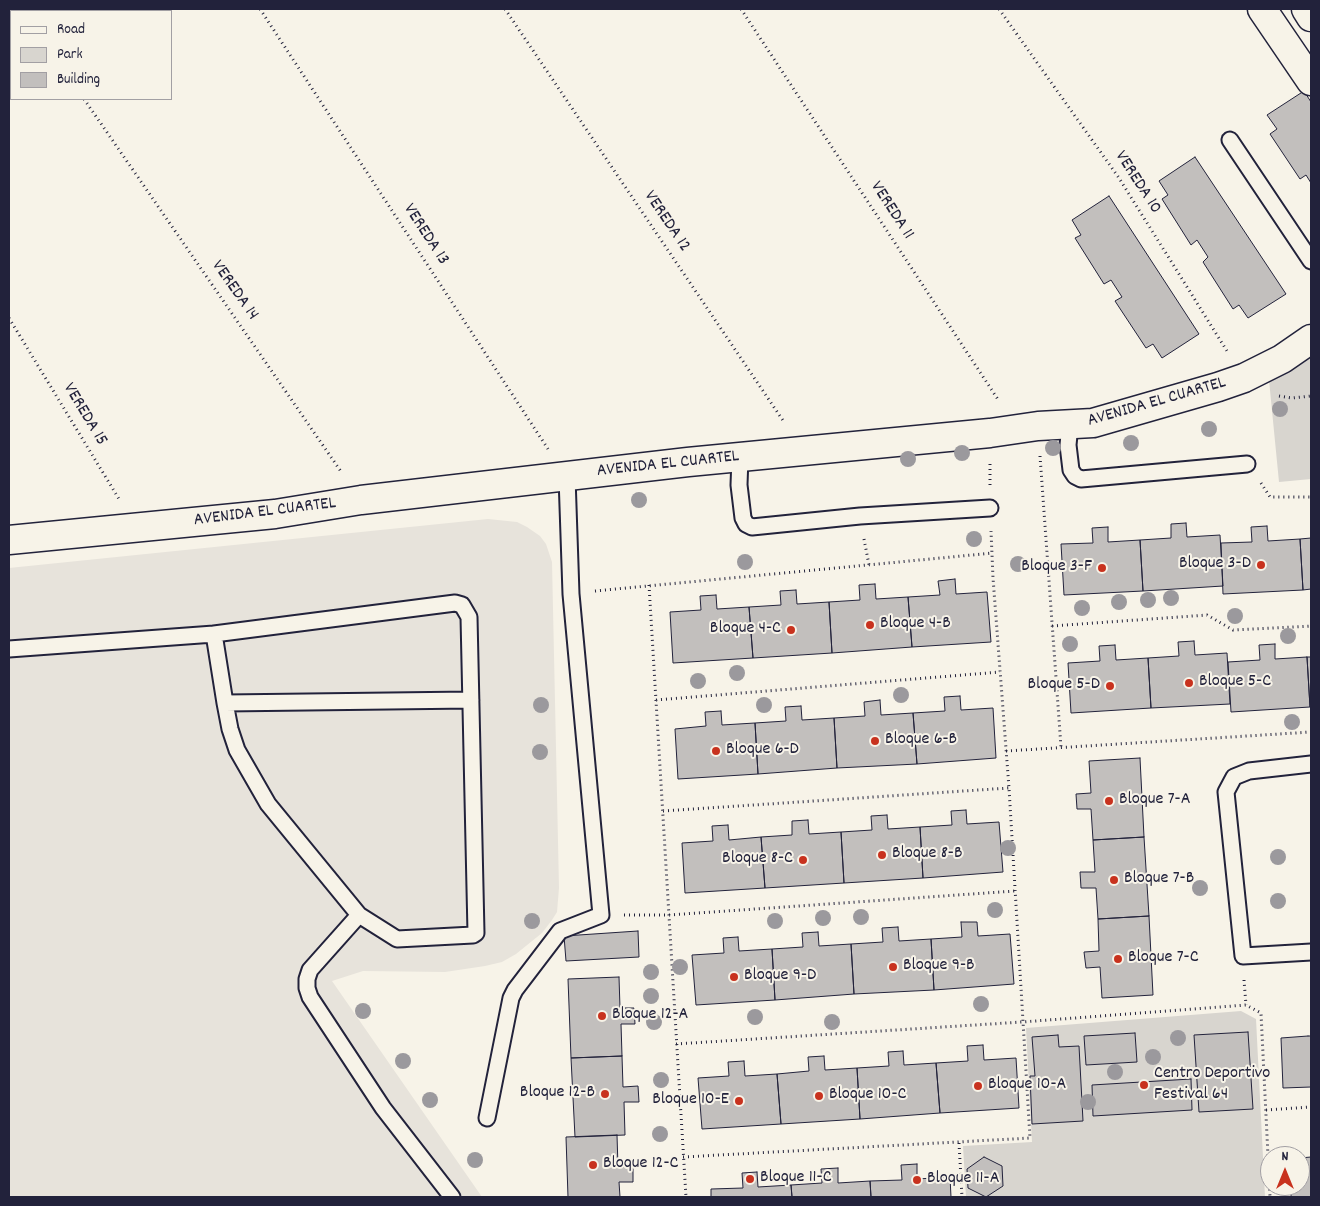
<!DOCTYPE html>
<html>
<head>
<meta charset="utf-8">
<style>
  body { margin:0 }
  #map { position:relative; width:1320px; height:1206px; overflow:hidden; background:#f7f3e8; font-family:Dekko,sans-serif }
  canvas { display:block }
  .frame { position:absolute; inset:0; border:10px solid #22223b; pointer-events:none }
  .legend { position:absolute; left:10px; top:10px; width:162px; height:90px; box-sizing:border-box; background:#f7f3e8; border:1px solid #a29fa3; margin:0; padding:6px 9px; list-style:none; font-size:15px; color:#22223b }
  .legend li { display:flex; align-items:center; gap:10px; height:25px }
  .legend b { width:25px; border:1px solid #a29fa3 }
  .north { position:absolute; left:1260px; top:1146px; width:50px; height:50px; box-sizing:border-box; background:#f7f3e8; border:1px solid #a29fa3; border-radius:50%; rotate:0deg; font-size:14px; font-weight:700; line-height:20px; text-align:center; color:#22223b }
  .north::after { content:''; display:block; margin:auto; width:18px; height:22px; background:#c8321e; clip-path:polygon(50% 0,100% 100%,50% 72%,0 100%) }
</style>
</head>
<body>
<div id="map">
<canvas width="1320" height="1206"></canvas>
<div class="frame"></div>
<ul class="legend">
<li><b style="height:6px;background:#f7f3e8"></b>Road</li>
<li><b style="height:14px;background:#d8d5cf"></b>Park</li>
<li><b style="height:14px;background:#c2bfbd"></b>Building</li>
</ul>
<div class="north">N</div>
</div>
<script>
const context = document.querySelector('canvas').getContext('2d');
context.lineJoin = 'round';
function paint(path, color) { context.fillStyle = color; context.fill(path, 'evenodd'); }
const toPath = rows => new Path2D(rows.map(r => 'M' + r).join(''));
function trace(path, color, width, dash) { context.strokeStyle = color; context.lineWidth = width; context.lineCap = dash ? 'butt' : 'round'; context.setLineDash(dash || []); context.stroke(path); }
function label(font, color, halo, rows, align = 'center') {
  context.font = font + ' Dekko,sans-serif'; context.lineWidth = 4; context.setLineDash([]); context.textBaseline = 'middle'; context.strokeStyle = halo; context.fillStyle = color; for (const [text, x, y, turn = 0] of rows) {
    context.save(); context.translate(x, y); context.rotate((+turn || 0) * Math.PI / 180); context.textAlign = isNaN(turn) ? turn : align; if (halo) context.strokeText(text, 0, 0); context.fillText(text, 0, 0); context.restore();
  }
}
const built = toPath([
  [488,519,517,522,527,527,540,536,546,544,552,562,559,888,557,912,552,920,542,933,516,954,502,962,485,966,445,972,363,971,332,981,482,1197,9,1197,9,568]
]);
const green = toPath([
  [1311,357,1311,479,1279,482,1269,380,1284,374],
  [1241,1011,1256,1019,1265,1197,966,1197,963,1146,1032,1142,1026,1028]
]);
const building = toPath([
  [1304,91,1311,102,1311,183,1306,175,1300,179,1270,134,1277,129,1267,115,1304,91],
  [1195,157,1286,294,1248,318,1239,305,1233,309,1203,262,1208,257,1197,240,1191,245,1162,199,1168,195,1159,181,1195,157],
  [1109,196,1199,334,1162,358,1153,344,1146,348,1115,301,1122,297,1111,280,1104,284,1075,238,1081,235,1072,220,1109,196],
  [1186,523,1187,537,1220,535,1223,586,1143,591,1140,540,1171,538,1171,524,1186,523],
  [1267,526,1268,541,1300,539,1303,590,1223,594,1221,543,1252,542,1251,527,1267,526],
  [1108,527,1108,542,1140,540,1143,591,1064,595,1061,544,1093,543,1092,528,1108,527],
  [1311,538,1311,589,1303,590,1300,539,1311,538],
  [955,579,956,594,987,592,991,642,912,647,908,597,940,595,938,581,955,579],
  [875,584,876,599,908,597,912,647,832,653,829,602,860,600,859,585,875,584],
  [796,590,797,604,829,602,832,653,753,658,749,607,781,605,780,591,796,590],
  [716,595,717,609,749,607,753,658,673,663,670,612,701,610,700,596,716,595],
  [1194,641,1195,655,1227,653,1230,704,1151,708,1148,658,1179,656,1178,642,1194,641],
  [1275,644,1275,659,1307,657,1310,707,1231,712,1228,662,1260,660,1259,645,1275,644],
  [1115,645,1116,660,1148,658,1151,708,1071,713,1068,663,1100,661,1099,646,1115,645],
  [1307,657,1311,657,1311,707,1310,707,1307,657],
  [960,696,961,710,993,708,996,758,917,764,913,713,945,711,944,697,960,696],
  [880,700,881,715,913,713,917,764,837,768,834,718,865,716,864,702,880,700],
  [801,706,802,720,834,718,837,768,758,774,755,723,786,721,785,707,801,706],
  [721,711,722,725,755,723,758,774,678,779,675,729,706,726,705,712,721,711],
  [1140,758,1144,837,1093,840,1091,809,1077,809,1076,794,1091,793,1089,761,1140,758],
  [966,810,967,824,999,822,1003,872,923,878,920,827,952,825,951,811,966,810],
  [887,815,888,829,920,827,923,878,844,883,841,832,872,830,871,816,887,815],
  [808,820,809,834,841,832,844,883,765,888,761,837,792,835,792,821,808,820],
  [728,825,729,840,761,837,765,888,685,893,682,843,713,841,712,826,728,825],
  [1144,837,1149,916,1098,919,1096,888,1081,888,1080,872,1095,872,1093,840,1144,837],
  [1149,916,1153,995,1102,998,1100,967,1086,968,1084,952,1099,951,1098,919,1149,916],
  [961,922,977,922,978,936,1010,934,1014,984,934,990,931,939,962,937,961,922],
  [898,927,899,941,931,939,934,990,854,994,851,944,883,942,882,928,898,927],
  [638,931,639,957,566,961,564,936,638,931],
  [818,932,819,946,851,944,854,994,775,1000,772,949,803,947,802,933,818,932],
  [738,937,739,951,772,949,775,1000,696,1005,692,955,724,953,723,938,738,937],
  [619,977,620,1008,634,1008,635,1024,621,1024,622,1056,571,1058,568,979,619,977],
  [1248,1032,1253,1109,1199,1112,1194,1035,1248,1032],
  [1135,1033,1137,1062,1086,1065,1084,1036,1135,1033],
  [1058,1035,1059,1047,1079,1046,1083,1121,1032,1124,1030,1076,1035,1076,1032,1037,1058,1035],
  [1308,1036,1311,1036,1311,1087,1283,1088,1281,1038,1308,1036],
  [983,1045,984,1060,1016,1058,1019,1108,940,1113,936,1063,968,1061,967,1046,983,1045],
  [903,1051,904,1065,936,1063,940,1113,860,1119,857,1068,889,1066,888,1052,903,1051],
  [622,1056,623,1087,638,1086,639,1102,624,1102,625,1135,575,1137,571,1058,622,1056],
  [824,1056,825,1070,857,1068,860,1119,781,1124,777,1074,809,1071,808,1057,824,1056],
  [744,1061,745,1076,777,1074,781,1124,702,1129,698,1078,729,1076,728,1062,744,1061],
  [1191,1079,1192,1110,1093,1116,1092,1085,1191,1079],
  [617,1135,618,1167,633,1166,633,1182,619,1182,620,1197,568,1197,566,1137,617,1135],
  [984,1157,1002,1166,1003,1186,986,1197,968,1188,967,1169,984,1157],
  [1311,1157,1311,1197,1291,1197,1291,1186,1300,1186,1300,1158,1311,1157],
  [917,1164,917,1179,950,1177,951,1197,871,1197,870,1181,902,1180,901,1165,917,1164],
  [838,1168,838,1183,870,1181,871,1197,792,1197,791,1185,822,1183,821,1169,838,1168],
  [757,1172,758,1187,791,1185,792,1197,711,1197,711,1189,743,1188,742,1173,757,1172]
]);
const path = toPath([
  [22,9,24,11],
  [260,9,548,449],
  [505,9,784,422],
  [741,9,999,401],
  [999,9,1119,178,1227,351],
  [84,99,342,473],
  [9,318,119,499],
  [1279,396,1292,398,1311,396],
  [1040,456,1061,747],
  [990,464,990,485],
  [1261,483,1270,497,1311,497],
  [864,539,869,565],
  [649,585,686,1197],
  [595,591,993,553],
  [1052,626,1207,615,1233,630,1311,626],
  [656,700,1000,672],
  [1006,751,1311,732],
  [663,811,1009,788],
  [624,915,669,915,1015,891],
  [1244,980,1246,1005],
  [676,1044,1022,1022,1246,1005,1261,1013,1270,1197],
  [1266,1110,1311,1107],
  [959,1143,962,1197],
  [683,1157,1030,1138,1009,788,993,578,991,531]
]);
const service = toPath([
  [1230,140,1311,261],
  [1070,425,1068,445,1071,470,1075,476,1081,479,1247,464],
  [740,457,739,485,743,518,746,524,752,527,860,516,990,508],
  [9,649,214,634,455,603,462,605,469,617,476,933,473,935,397,939,359,915,268,804,237,750,230,729,225,703,214,634],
  [225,703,471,700],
  [1311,764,1249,771,1234,777,1226,792,1243,956,1311,952],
  [359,915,310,970,307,979,307,988,310,997,383,1108,452,1197],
  [487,1118,511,998,515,990,560,931,601,915,571,594,567,477]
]);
const minor = toPath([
  [1262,9,1311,81],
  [1306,9,1311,17]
]);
const secondary = toPath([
  [9,540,275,514,361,500,688,462,990,433,1038,426,1093,423,1218,387,1244,378,1282,359,1311,339]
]);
const trees = [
  [1280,409],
  [1209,429],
  [1131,443],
  [1053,448],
  [962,453],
  [908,459],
  [639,500],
  [974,539],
  [745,562],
  [1018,564],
  [1171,598],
  [1148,600],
  [1119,602],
  [1082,608],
  [1235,616],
  [1288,636],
  [1070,644],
  [737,673],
  [698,681],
  [901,695],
  [541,705],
  [764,705],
  [1292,722],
  [540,752],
  [1008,848],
  [1278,857],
  [1200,888],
  [1278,901],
  [995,910],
  [861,917],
  [823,918],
  [532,921],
  [775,921],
  [680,967],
  [651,972],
  [651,996],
  [981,1004],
  [363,1011],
  [755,1017],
  [654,1022],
  [832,1022],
  [1178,1038],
  [1153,1057],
  [403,1061],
  [1115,1072],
  [661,1080],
  [430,1100],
  [1088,1102],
  [660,1134],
  [475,1160]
];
const markers = [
  [1261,565,5,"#c8321e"],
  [1102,568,5,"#c8321e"],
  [870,625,5,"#c8321e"],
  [791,630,5,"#c8321e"],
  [1189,683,5,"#c8321e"],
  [1110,686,5,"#c8321e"],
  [875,741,5,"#c8321e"],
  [716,751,5,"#c8321e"],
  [1109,801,5,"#c8321e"],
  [882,855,5,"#c8321e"],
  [803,860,5,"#c8321e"],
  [1114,880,5,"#c8321e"],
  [1118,959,5,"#c8321e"],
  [893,967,5,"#c8321e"],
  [734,977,5,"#c8321e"],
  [602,1016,5,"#c8321e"],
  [1144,1085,5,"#c8321e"],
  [978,1086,5,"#c8321e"],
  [605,1094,5,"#c8321e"],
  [819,1096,5,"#c8321e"],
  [739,1101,5,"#c8321e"],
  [593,1165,5,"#c8321e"],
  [750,1179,5,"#c8321e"],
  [917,1180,5,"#c8321e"]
];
const streetNames = [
  ["VEREDA 10",1137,183,57],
  ["VEREDA 11",891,211,57],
  ["VEREDA 12",666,222,56],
  ["VEREDA 13",425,235,57],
  ["VEREDA 14",234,291,55],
  ["AVENIDA EL CUARTEL",1157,403,-16],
  ["VEREDA 15",84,415,59],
  ["AVENIDA EL CUARTEL",668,465,-6],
  ["AVENIDA EL CUARTEL",265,513,-7]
];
const poiNames = [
  ["Bloque 3-D",1251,565,"right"],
  ["Bloque 3-F",1092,568,"right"],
  ["Bloque 4-B",880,625],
  ["Bloque 4-C",781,630,"right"],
  ["Bloque 5-C",1199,683],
  ["Bloque 5-D",1100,686,"right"],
  ["Bloque 6-B",885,741],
  ["Bloque 6-D",726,751],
  ["Bloque 7-A",1119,801],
  ["Bloque 8-B",892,855],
  ["Bloque 8-C",793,860,"right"],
  ["Bloque 7-B",1124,880],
  ["Bloque 7-C",1128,959],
  ["Bloque 9-B",903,967],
  ["Bloque 9-D",744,977],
  ["Bloque 12-A",612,1016],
  ["Centro Deportivo",1154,1075],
  ["Festival 64",1154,1096],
  ["Bloque 10-A",988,1086],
  ["Bloque 12-B",595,1094,"right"],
  ["Bloque 10-C",829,1096],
  ["Bloque 10-E",729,1101,"right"],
  ["Bloque 12-C",603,1165],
  ["Bloque 11-C",760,1179],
  ["Bloque 11-A",927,1180]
];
paint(built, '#e7e3db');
paint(green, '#d8d5cf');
paint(building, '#c2bfbd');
trace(building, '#22223b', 1);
trace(service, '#22223b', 19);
trace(minor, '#22223b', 31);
trace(secondary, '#22223b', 31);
trace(path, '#22223b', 3, [1, 4]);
trace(service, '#f7f3e8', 15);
trace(minor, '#f7f3e8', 28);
trace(secondary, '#f7f3e8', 28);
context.fillStyle = '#9b999d';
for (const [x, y] of trees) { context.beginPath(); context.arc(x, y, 8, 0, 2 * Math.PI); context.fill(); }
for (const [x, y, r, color] of markers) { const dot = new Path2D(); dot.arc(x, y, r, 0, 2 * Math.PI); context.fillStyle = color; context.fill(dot); trace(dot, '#f7f3e8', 2); }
label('18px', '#22223b', '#f7f3e8', streetNames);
label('18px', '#22223b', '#f7f3e8', poiNames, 'left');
</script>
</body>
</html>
